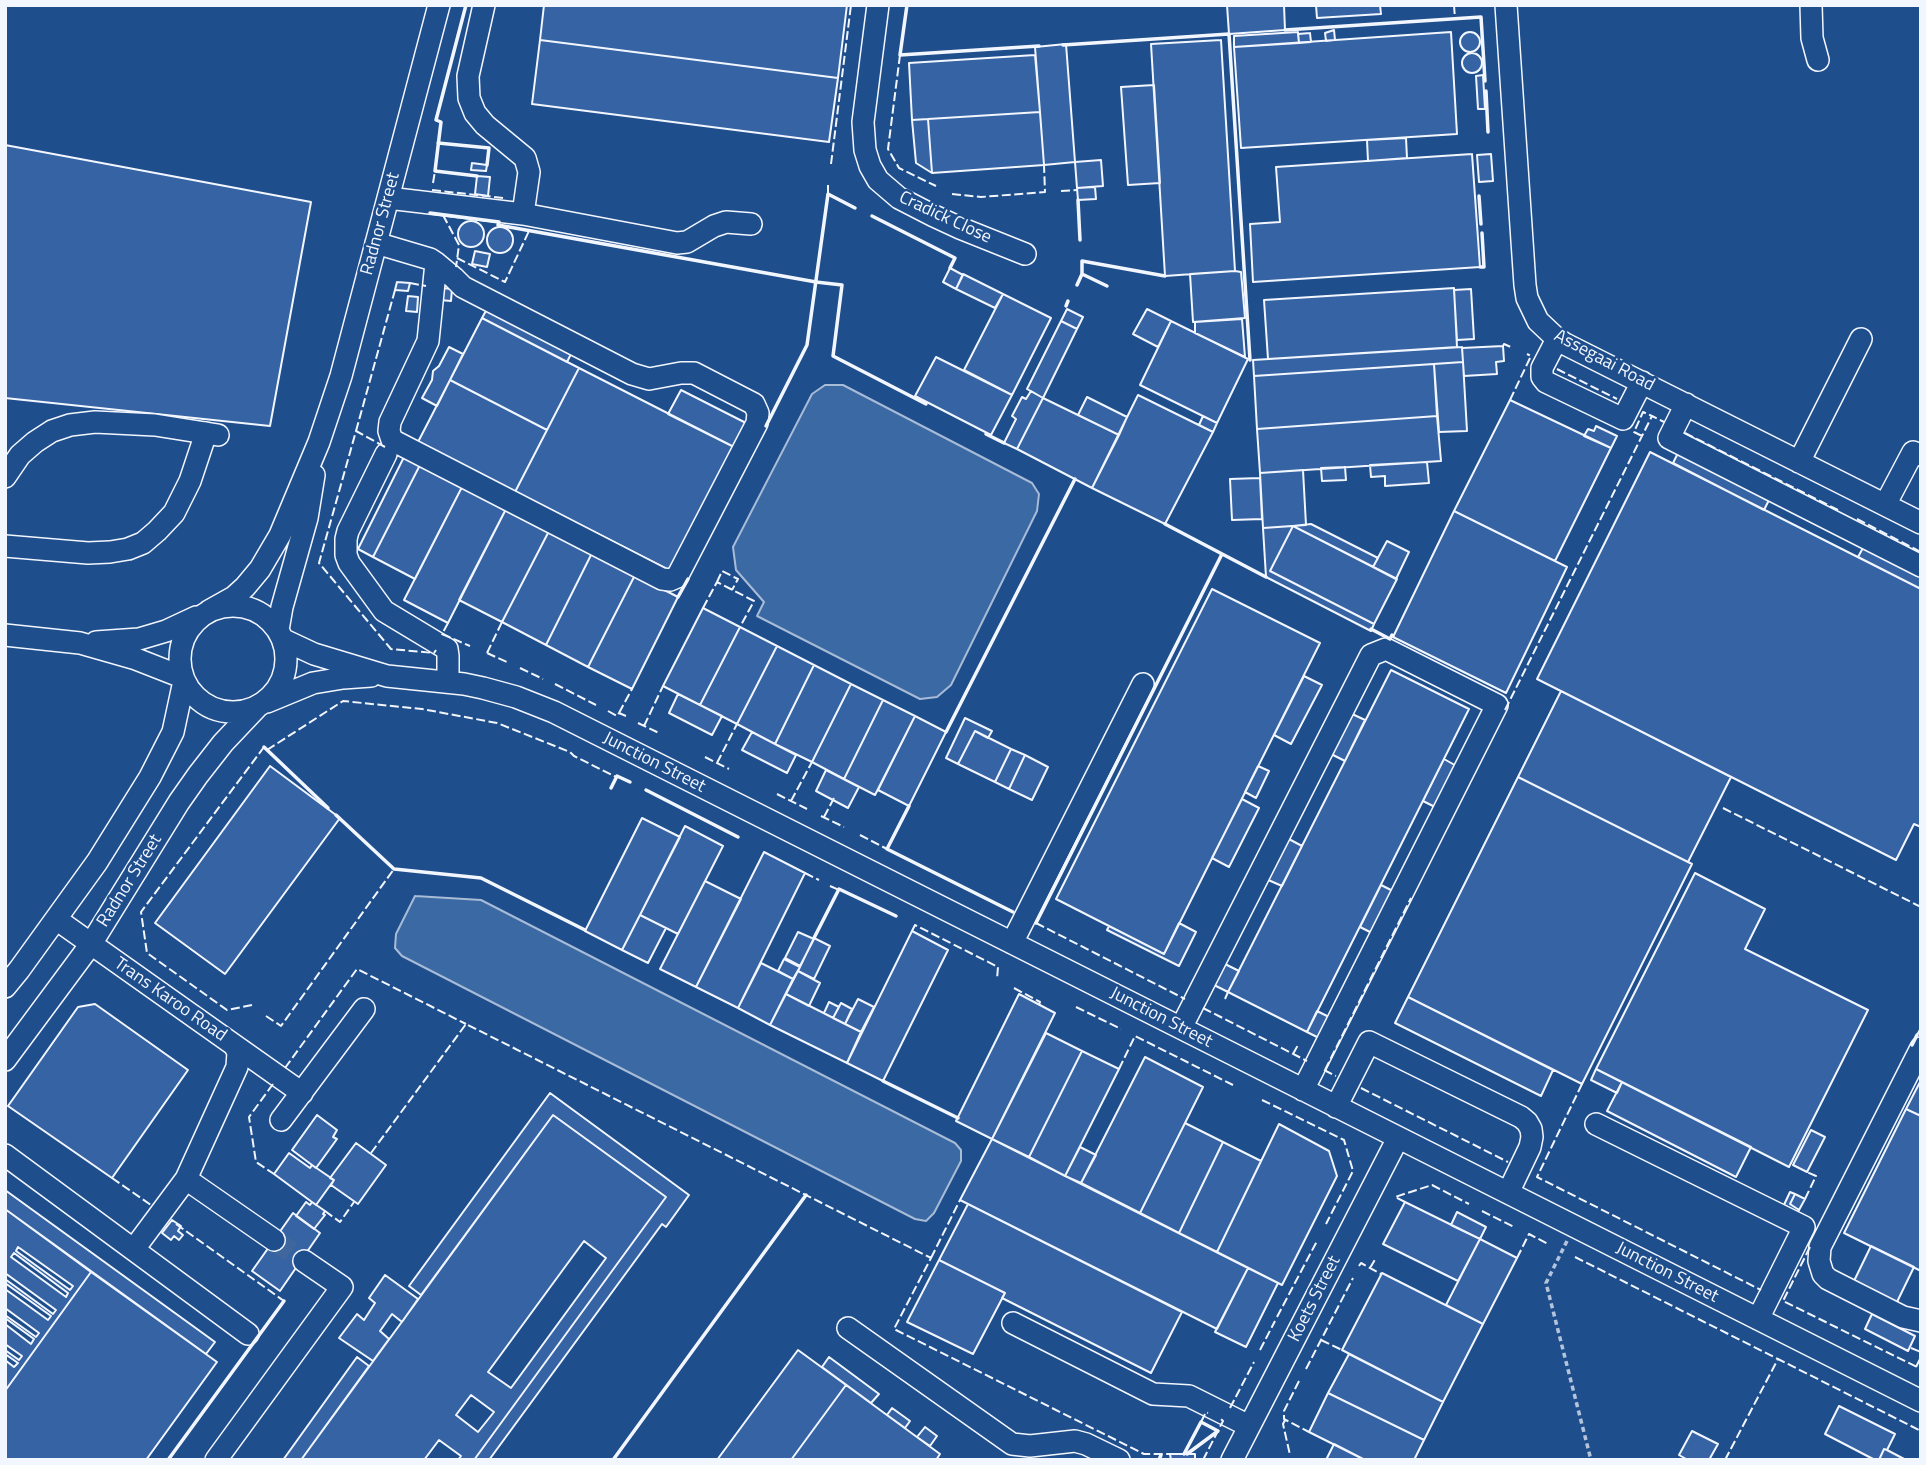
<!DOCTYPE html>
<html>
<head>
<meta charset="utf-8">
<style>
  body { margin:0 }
  #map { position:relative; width:1926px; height:1465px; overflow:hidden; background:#1f4e8c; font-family:"Titillium Web",sans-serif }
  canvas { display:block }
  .frame { position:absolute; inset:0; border:7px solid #f2f6ff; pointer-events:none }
</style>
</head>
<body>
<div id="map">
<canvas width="1926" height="1465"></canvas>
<div class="frame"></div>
</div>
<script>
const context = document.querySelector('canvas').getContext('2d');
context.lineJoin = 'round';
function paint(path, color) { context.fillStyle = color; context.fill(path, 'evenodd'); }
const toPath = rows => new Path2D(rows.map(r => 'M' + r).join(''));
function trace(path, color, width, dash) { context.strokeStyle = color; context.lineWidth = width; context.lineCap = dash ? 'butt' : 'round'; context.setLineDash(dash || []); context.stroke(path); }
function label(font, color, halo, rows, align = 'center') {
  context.font = font + ' "Titillium Web",sans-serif'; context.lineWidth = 5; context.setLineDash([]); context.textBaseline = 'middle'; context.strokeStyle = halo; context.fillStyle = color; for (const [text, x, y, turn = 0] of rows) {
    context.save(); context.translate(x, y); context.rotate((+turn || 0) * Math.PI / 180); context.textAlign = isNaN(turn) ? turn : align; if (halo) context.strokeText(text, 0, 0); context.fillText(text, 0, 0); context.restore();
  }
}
const water = toPath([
  [825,385,843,385,1032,483,1039,494,1037,511,951,685,937,697,920,699,757,616,764,602,736,570,733,547,812,394,825,385],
  [415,896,481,900,955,1143,961,1150,961,1161,934,1213,926,1221,915,1219,402,956,395,948,396,934,415,896]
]);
const building = toPath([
  [544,5,847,5,838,78,540,40,544,5],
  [1227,5,1284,5,1285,30,1229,34,1227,5],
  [1316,5,1380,5,1381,14,1317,18,1316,5],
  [1334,30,1335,40,1326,41,1325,33,1334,30],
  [1298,32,1299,43,1234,47,1234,36,1298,32],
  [1451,32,1457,134,1241,148,1234,47,1451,32],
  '1460 42a10 10 0 1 1 20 0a10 10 0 1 1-20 0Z',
  [1310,33,1311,42,1299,43,1298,34,1310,33],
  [540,40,838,78,829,142,532,104,540,40],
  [1221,40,1235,271,1165,276,1151,44,1221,40],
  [1066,44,1075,162,1044,165,1035,47,1066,44],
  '1462 63a10 10 0 1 1 20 0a10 10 0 1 1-20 0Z',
  [1035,55,1040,112,912,120,909,63,1035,55],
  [1483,75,1485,109,1478,109,1476,76,1483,75],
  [1154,85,1160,183,1128,185,1121,87,1154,85],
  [1040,112,1044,165,932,173,928,119,1040,112],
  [928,119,932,173,916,163,912,120,928,119],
  [1406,138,1407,158,1368,161,1367,140,1406,138],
  [5,145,311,202,270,426,5,398,5,145],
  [1472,154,1480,267,1253,282,1250,224,1280,222,1276,167,1472,154],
  [1491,154,1493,181,1479,182,1477,155,1491,154],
  [1101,160,1103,186,1077,188,1075,162,1101,160],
  [472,163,487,165,486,171,471,170,472,163],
  [477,176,490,177,488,196,475,194,477,176],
  [1095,187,1096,199,1078,200,1077,188,1095,187],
  '458 234a13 13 0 1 1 26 0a13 13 0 1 1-26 0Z',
  '487 240a13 13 0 1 1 26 0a13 13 0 1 1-26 0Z',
  [475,251,490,254,487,267,472,264,475,251],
  [950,268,963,275,956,289,943,282,950,268],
  [1235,271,1241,272,1245,318,1193,322,1190,274,1235,271],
  [963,274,1003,294,995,308,956,289,963,274],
  [397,282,410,283,408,291,395,290,397,282],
  [442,288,452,289,451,301,440,300,442,288],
  [1454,288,1457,347,1268,359,1264,300,1454,288],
  [1471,289,1474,339,1457,340,1454,290,1471,289],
  [1003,294,1051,318,1012,395,964,370,1003,294],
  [408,296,418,297,417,312,406,311,408,296],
  [487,309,572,352,567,362,482,318,487,309],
  [1067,309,1083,317,1077,329,1061,321,1067,309],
  [1147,309,1171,321,1158,347,1133,334,1147,309],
  [482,318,579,368,547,430,450,380,482,318],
  [1242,319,1245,357,1195,333,1195,322,1242,319],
  [1061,321,1077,329,1043,398,1027,389,1061,321],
  [1171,321,1248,359,1217,423,1140,385,1171,321],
  [1503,346,1504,361,1496,362,1497,374,1464,376,1462,348,1503,346],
  [449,347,463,354,437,406,422,398,432,380,433,371,439,366,449,347],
  [1462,347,1463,362,1254,376,1253,360,1462,347],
  [936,357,1012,395,991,435,915,396,936,357],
  [1463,362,1467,431,1439,432,1434,364,1463,362],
  [1434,364,1437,416,1257,429,1254,376,1434,364],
  [579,368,734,447,671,571,515,492,579,368],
  [450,380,547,430,515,492,418,442,450,380],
  [681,390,746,423,734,447,668,414,681,390],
  [1031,391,1043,398,1017,449,1004,443,1016,419,1012,416,1022,397,1026,399,1031,391],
  [1138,395,1213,432,1165,524,1092,488,1138,395],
  [1087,397,1127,417,1119,435,1078,415,1087,397],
  [1043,398,1119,435,1092,488,1017,449,1043,398],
  [1510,400,1611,448,1555,561,1454,511,1510,400],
  [1203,416,1217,423,1213,432,1199,425,1203,416],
  [1437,416,1441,461,1260,473,1257,429,1437,416],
  [1596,426,1617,436,1611,448,1584,436,1588,429,1594,431,1596,426],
  [1650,452,1921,589,1921,827,1914,824,1896,860,1537,679,1650,452],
  [1678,453,1769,500,1764,510,1673,463,1678,453],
  [404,457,420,465,373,557,358,549,404,457],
  [1427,462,1429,483,1385,486,1385,476,1371,477,1370,465,1427,462],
  [420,465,462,487,415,579,373,557,420,465],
  [1345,467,1346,480,1322,481,1321,468,1345,467],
  [1303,470,1306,525,1263,528,1260,473,1303,470],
  [1260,478,1262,519,1232,520,1230,479,1260,478],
  [462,487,506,509,448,623,404,600,462,487],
  [506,509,549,531,502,622,459,600,506,509],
  [1454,511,1567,567,1506,693,1393,637,1454,511],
  [1311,524,1378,558,1373,567,1293,526,1311,524],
  [1293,526,1397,579,1374,624,1270,571,1293,526],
  [1293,526,1270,571,1374,624,1371,631,1266,577,1263,528,1293,526],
  [549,531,592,553,546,645,502,622,549,531],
  [1387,541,1409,552,1396,579,1373,567,1387,541],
  [1864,546,1921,575,1921,589,1858,557,1864,546],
  [592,553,635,575,588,667,546,645,592,553],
  [635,575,678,597,632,689,588,667,635,575],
  [1212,589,1320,643,1164,954,1056,899,1212,589],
  [703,608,740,627,700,705,663,686,703,608],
  [740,627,777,646,737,724,700,705,740,627],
  [777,646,814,665,775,744,737,724,777,646],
  [814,665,851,684,812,762,775,744,814,665],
  [1391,670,1469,709,1307,1032,1228,992,1391,670],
  [1304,676,1322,685,1291,744,1274,735,1304,676],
  [851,684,883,700,844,779,812,762,851,684],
  [1561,691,1731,777,1688,862,1518,777,1561,691],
  [678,694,722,716,712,735,669,713,678,694],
  [883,700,915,716,875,795,844,779,883,700],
  [1350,713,1365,720,1345,761,1329,753,1350,713],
  [915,716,946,732,909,806,878,790,915,716],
  [965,718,992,731,988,738,975,731,958,764,946,758,965,718],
  [975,731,1011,749,995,782,958,764,975,731],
  [752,732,796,755,787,773,742,750,752,732],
  [1011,749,1025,755,1009,789,995,782,1011,749],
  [1025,755,1048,767,1032,800,1009,789,1025,755],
  [1444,759,1460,768,1439,809,1423,801,1444,759],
  [270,766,340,818,225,974,155,923,270,766],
  [1258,766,1269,771,1256,798,1245,792,1258,766],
  [826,770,859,787,848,808,816,791,826,770],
  [1518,777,1692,864,1582,1084,1408,997,1518,777],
  [1242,799,1259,808,1229,867,1212,858,1242,799],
  [642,818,680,837,622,950,585,931,642,818],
  [685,826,723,846,678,934,640,915,685,826],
  [1287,838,1302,846,1282,886,1266,879,1287,838],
  [764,852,805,873,738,1008,696,987,764,852],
  [1695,873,1765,909,1745,949,1868,1010,1789,1167,1596,1069,1695,873],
  [705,881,741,899,696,987,660,969,705,881],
  [1381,885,1397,893,1376,935,1360,927,1381,885],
  [640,915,666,928,648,963,622,950,640,915],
  [1179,923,1196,932,1179,966,1107,930,1109,926,1164,954,1179,923],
  [912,931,948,950,883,1081,847,1063,912,931],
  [798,932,814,939,800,966,785,958,798,932],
  [814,938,830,946,814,979,798,971,814,938],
  [784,959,800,967,793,979,778,971,784,959],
  [761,963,793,979,770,1025,738,1008,761,963],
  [1223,963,1239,971,1228,992,1212,984,1223,963],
  [798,971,820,983,809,1006,786,994,798,971],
  [786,994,861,1032,847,1063,770,1025,786,994],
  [1019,994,1055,1013,992,1139,956,1121,1019,994],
  [1408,997,1553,1070,1541,1096,1395,1023,1408,997],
  [858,999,874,1007,861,1032,845,1024,858,999],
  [829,1002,839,1007,833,1018,824,1013,829,1002],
  [841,1003,852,1009,845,1024,833,1018,841,1003],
  [95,1004,188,1070,112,1178,8,1106,78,1007,95,1004],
  [1317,1011,1333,1019,1323,1040,1307,1032,1317,1011],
  [1046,1033,1082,1051,1029,1157,992,1139,1046,1033],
  [1082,1051,1119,1069,1065,1176,1029,1157,1082,1051],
  [1145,1057,1203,1087,1140,1213,1081,1183,1145,1057],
  [1596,1069,1622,1082,1617,1093,1591,1080,1596,1069],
  [1921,1080,1921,1116,1906,1109,1921,1080],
  [1622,1082,1751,1147,1736,1177,1607,1111,1622,1082],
  [550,1093,689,1195,666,1227,662,1224,489,1460,474,1460,666,1197,553,1115,421,1295,409,1286,550,1093],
  [1906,1109,1921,1116,1921,1271,1844,1233,1906,1109],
  [317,1115,337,1130,333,1137,337,1139,316,1168,292,1150,317,1115],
  [553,1115,666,1197,474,1460,458,1460,461,1456,439,1440,424,1460,301,1460,553,1115],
  [584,1241,606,1258,511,1388,488,1372,584,1241],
  [471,1395,494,1412,478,1432,456,1415,471,1395],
  [1185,1123,1223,1142,1179,1233,1140,1213,1185,1123],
  [1279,1124,1329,1151,1337,1176,1282,1285,1217,1252,1279,1124],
  [1811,1130,1825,1137,1807,1172,1793,1165,1811,1130],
  [992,1139,1248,1268,1217,1329,960,1200,992,1139],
  [1223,1142,1261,1161,1217,1252,1179,1233,1223,1142],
  [356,1143,386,1165,358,1204,331,1185,334,1180,330,1178,356,1143],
  [1080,1147,1096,1155,1081,1183,1065,1176,1080,1147],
  [289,1153,310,1168,312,1165,334,1180,316,1205,274,1174,289,1153],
  [5,1190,215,1342,206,1354,5,1209,5,1190],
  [1790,1192,1795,1194,1790,1204,1799,1210,1797,1214,1783,1207,1790,1192],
  [1795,1194,1805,1199,1799,1210,1790,1204,1795,1194],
  [306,1202,310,1205,312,1202,325,1211,323,1214,325,1215,314,1229,296,1216,306,1202],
  [1405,1202,1480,1239,1458,1281,1383,1244,1405,1202],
  [968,1204,1182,1312,1151,1373,1002,1298,1005,1293,939,1260,968,1204],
  [5,1209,91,1272,5,1391,5,1360,14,1367,18,1363,5,1354,5,1350,19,1360,22,1356,5,1344,5,1324,31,1344,34,1339,5,1318,5,1315,36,1337,39,1333,5,1308,5,1289,48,1320,51,1316,5,1283,5,1279,53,1314,56,1310,5,1273,5,1209],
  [18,1247,73,1286,70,1290,16,1251,18,1247],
  [14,1253,68,1293,66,1297,11,1257,14,1253],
  [1457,1212,1486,1227,1480,1239,1451,1225,1457,1212],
  [293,1213,320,1233,280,1291,252,1271,293,1213],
  [172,1220,181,1226,178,1231,183,1235,179,1240,174,1236,171,1240,162,1233,172,1220],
  [1480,1239,1517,1258,1483,1324,1446,1305,1480,1239],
  [1871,1246,1914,1267,1896,1304,1853,1283,1871,1246],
  [939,1260,1005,1293,973,1354,907,1322,939,1260],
  [1248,1268,1278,1283,1246,1347,1215,1332,1248,1268],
  [91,1272,217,1362,146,1460,5,1460,5,1391,91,1272],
  [1382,1273,1483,1324,1443,1402,1342,1350,1382,1273],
  [385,1275,418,1299,402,1322,392,1314,380,1331,389,1339,373,1361,339,1338,357,1314,364,1320,375,1303,369,1298,385,1275],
  [1872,1314,1915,1336,1908,1351,1865,1329,1872,1314],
  [798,1350,846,1385,791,1460,717,1460,798,1350],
  [1349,1354,1443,1402,1424,1440,1328,1393,1349,1354],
  [357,1357,369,1366,301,1460,283,1460,357,1357],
  [829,1357,879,1394,871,1403,822,1367,829,1357],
  [846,1385,940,1454,936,1460,791,1460,846,1385],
  [1328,1393,1424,1440,1414,1460,1365,1460,1309,1432,1328,1393],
  [1839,1406,1895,1434,1887,1450,1884,1449,1879,1460,1875,1460,1825,1434,1839,1406],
  [892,1408,910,1421,905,1428,887,1415,892,1408],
  [925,1427,937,1436,930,1446,917,1437,925,1427],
  [1692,1431,1718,1444,1709,1460,1688,1460,1679,1455,1692,1431],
  [1334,1444,1365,1460,1326,1460,1334,1444],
  [1884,1449,1887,1450,1906,1460,1879,1460,1884,1449],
  [1170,1454,1195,1454,1195,1460,1171,1460,1170,1454]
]);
const minorTunnel = toPath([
  [274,1240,304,1261]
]);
const path = toPath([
  [1567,1241,1546,1283,1591,1460]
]);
const minor = toPath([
  [484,5,468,76,469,98,475,113,485,125,525,158,529,172,523,214],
  [878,5,863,122,865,150,870,166,878,180,899,198,932,215,960,228,1025,254],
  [1506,5,1525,285,1527,298,1538,321,1555,337,1565,344,1921,523],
  [1811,5,1812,38,1818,60],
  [388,198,523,214,677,243,687,242,714,226,726,222,751,224],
  [376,243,430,259,436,263,454,278,463,287,632,374,649,379,681,373,694,373,754,404,758,413,757,423,677,577,670,580,662,579,392,440,389,431,390,422,428,341,436,263],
  [1557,339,1542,368,1542,377,1546,382,1623,419,1642,382],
  [1686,404,1669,438,1921,566],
  [386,454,348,531,346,539,346,555,349,563,384,611,447,649,448,656,448,682],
  [1799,462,1861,339],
  [5,477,20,455,35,442,52,431,70,425,95,422,155,425,218,435],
  [1885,505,1913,452,1921,455],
  [5,546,88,553,110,552,128,549,143,543,157,531,174,513,190,481,206,433],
  '180 659a53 53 0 1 1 106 0a53 53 0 1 1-106 0Z',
  [209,611,234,597,245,587,260,569,280,535,319,442,341,376,439,5],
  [278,630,282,607,307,518,314,475],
  [5,635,80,643,136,659,182,677],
  [282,639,314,654,387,676,464,684,483,688,516,697,554,712,1921,1401],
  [96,642,139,639,166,631,196,617],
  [267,702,313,683,343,678,371,676],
  [56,919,234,1045,238,1052,237,1067,186,1179,134,1249],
  [1012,943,1143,684],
  [5,987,19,970,97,862,150,777,173,732,184,681],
  [1181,1028,1371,655,1386,649,1497,705,1303,1090],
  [234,1045,302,1093],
  [1921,1048,1820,1247,1819,1261,1823,1274,1828,1279,1903,1317,1921,1321],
  [5,1060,91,944,179,802,198,775,223,743,258,706],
  [1336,1107,1369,1042,1521,1117,1527,1122,1531,1129,1532,1137,1530,1147,1508,1193],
  [281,1120,364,1009],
  [1596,1124,1804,1227,1758,1319],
  [5,1155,248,1334],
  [186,1179,274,1240],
  [1013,1323,1153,1394,1189,1396,1249,1426],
  [848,1328,1012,1444,1030,1446,1075,1441,1086,1444,1119,1460],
  [216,1460,342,1287,304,1261],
  [1232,1460,1398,1138]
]);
const fence = toPath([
  [1454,5,1455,19],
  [900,55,888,149,899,168,936,186],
  [831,164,851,5],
  [433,183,435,171],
  [432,190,503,198],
  [1061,191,1077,190],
  [828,194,828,182],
  [952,194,981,197,1045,192,1044,165],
  [443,215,459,245,456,267],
  [457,258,505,282,529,231],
  [410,283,426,286],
  [1503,346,1504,344,1513,348],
  [1557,369,1617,399],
  [1510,400,1531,356,1527,354],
  [356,431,395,290],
  [1685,433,1838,510],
  [1642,436,1634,432,1643,412,1652,416],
  [385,447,356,431,319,563,391,649,434,653,436,650],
  [1857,519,1921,552],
  [717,582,722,571,738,579,732,590],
  [703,608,717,582,754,601,740,627],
  [448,623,442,634,470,646],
  [487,653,502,622],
  [487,653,509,663],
  [520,668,543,679],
  [555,684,596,705],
  [1505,710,1652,416,1664,422],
  [608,711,617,716,619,713,626,716],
  [619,713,632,689],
  [638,723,659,733],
  [644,726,663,686],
  [267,750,343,701,422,709,497,723,570,752,574,756,616,777],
  [705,757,729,769],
  [717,763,737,724],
  [777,794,807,809],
  [791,801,812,762],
  [1723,808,1921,907],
  [821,816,844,827],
  [824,817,834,798],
  [860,835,887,849],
  [805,873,819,880],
  [830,886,839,890],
  [1036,923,1185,999],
  [912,931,915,925,998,967,997,979],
  [1014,988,1040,1002,1039,1005],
  [1225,999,1228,992],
  [252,1005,227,1010,147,953,141,912,264,747],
  [1076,1007,1121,1029],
  [1203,1008,1307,1061],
  [266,1016,281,1026,394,869],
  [1917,1035,1921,1028],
  [1293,1054,1298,1045],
  [285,1068,357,969,466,1024],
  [1119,1069,1135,1036,1233,1085],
  [1324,1070,1336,1076],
  [1325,1070,1411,898],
  [273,1084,249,1117,256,1162,274,1174],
  [1582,1084,1537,1177,1761,1290],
  [1361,1088,1508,1162],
  [1262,1100,1344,1140,1353,1171,1326,1224],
  [371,1153,466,1024,931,1258,894,1329,1144,1454,1170,1454],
  [112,1178,151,1205],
  [1805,1199,1816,1176,1807,1172],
  [1405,1202,1395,1197,1432,1185,1469,1204],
  [325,1211,340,1222,354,1202],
  [1482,1211,1514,1227],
  [176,1224,284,1301],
  [1810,1247,1783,1301,1921,1369],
  [1575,1257,1778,1359],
  [931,1258,960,1200],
  [1517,1258,1529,1234,1548,1244],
  [1359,1266,1361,1263,1381,1274],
  [1370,1268,1376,1258],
  [1277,1317,1317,1241],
  [1321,1340,1342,1350],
  [1911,1348,1921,1352],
  [1260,1350,1275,1321],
  [1916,1367,1921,1357],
  [1306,1369,1353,1278],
  [1299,1381,1284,1411,1284,1419,1309,1432],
  [1230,1408,1254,1362],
  [1285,1420,1283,1424,1290,1455],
  [1201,1422,1206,1412,1208,1413],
  [1203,1460,1223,1421,1221,1419],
  [1725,1460,1778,1359,1921,1431]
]);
const wall = toPath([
  [466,5,436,120,441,122,435,171,477,176],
  [907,5,900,55,1039,46],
  [1285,30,1481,17,1485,81],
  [1063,45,1229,34,1250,360],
  [1486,91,1488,132],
  [438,143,489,148,487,165],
  [1479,196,1481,224],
  [1078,200,1080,240],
  [430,213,499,222,498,225,816,282,842,285,833,356,926,404],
  [872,216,955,258,950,268],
  [1480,267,1484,267,1482,233],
  [1082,274,1107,286],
  [1077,285,1082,274,1082,261,1165,276],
  [1066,306,1068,301],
  [766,426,807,345,828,194,855,208],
  [986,434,1004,443],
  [1165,524,1266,577],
  [678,597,688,579],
  [1371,629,1390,639,1392,635,1393,636],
  [946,732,1075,479],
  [264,747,328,808],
  [611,788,617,776,630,782],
  [646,790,738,837],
  [909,806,887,849,1013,912],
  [336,815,394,869,481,878,585,930],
  [1036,923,1222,554],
  [814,938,839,889,896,916],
  [1912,1045,1917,1035],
  [883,1081,958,1118],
  [1184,1454,1201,1422,1218,1431,1187,1454],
  [168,1460,284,1301],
  [613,1460,806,1195],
  [1159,1460,1161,1455]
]);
const streetNames = [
  ["Cradick Close",945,218,25],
  ["Radnor Street",381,224,-75],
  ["Assegaai Road",1604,361,28],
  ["Junction Street",654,763,27],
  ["Radnor Street",130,881,-58],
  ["Trans Karoo Road",170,1000,35],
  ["Junction Street",1161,1018,27],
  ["Junction Street",1667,1273,27],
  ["Koets Street",1315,1299,-63]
];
paint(water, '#3b69a3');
trace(water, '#a8bbd7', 2);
paint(building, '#3563a3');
trace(building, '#f2f6ff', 2);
trace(minorTunnel, '#3f679d', 21, [21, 10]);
trace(minor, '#f2f6ff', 24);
trace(path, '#b3c4dc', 3.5, [5, 3.5]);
trace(minor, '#1f4e8c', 21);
trace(fence, '#f2f6ff', 2, [9, 3.5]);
trace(wall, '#f2f6ff', 3.5);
label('18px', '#f2f6ff', '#1f4e8c', streetNames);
</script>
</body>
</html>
